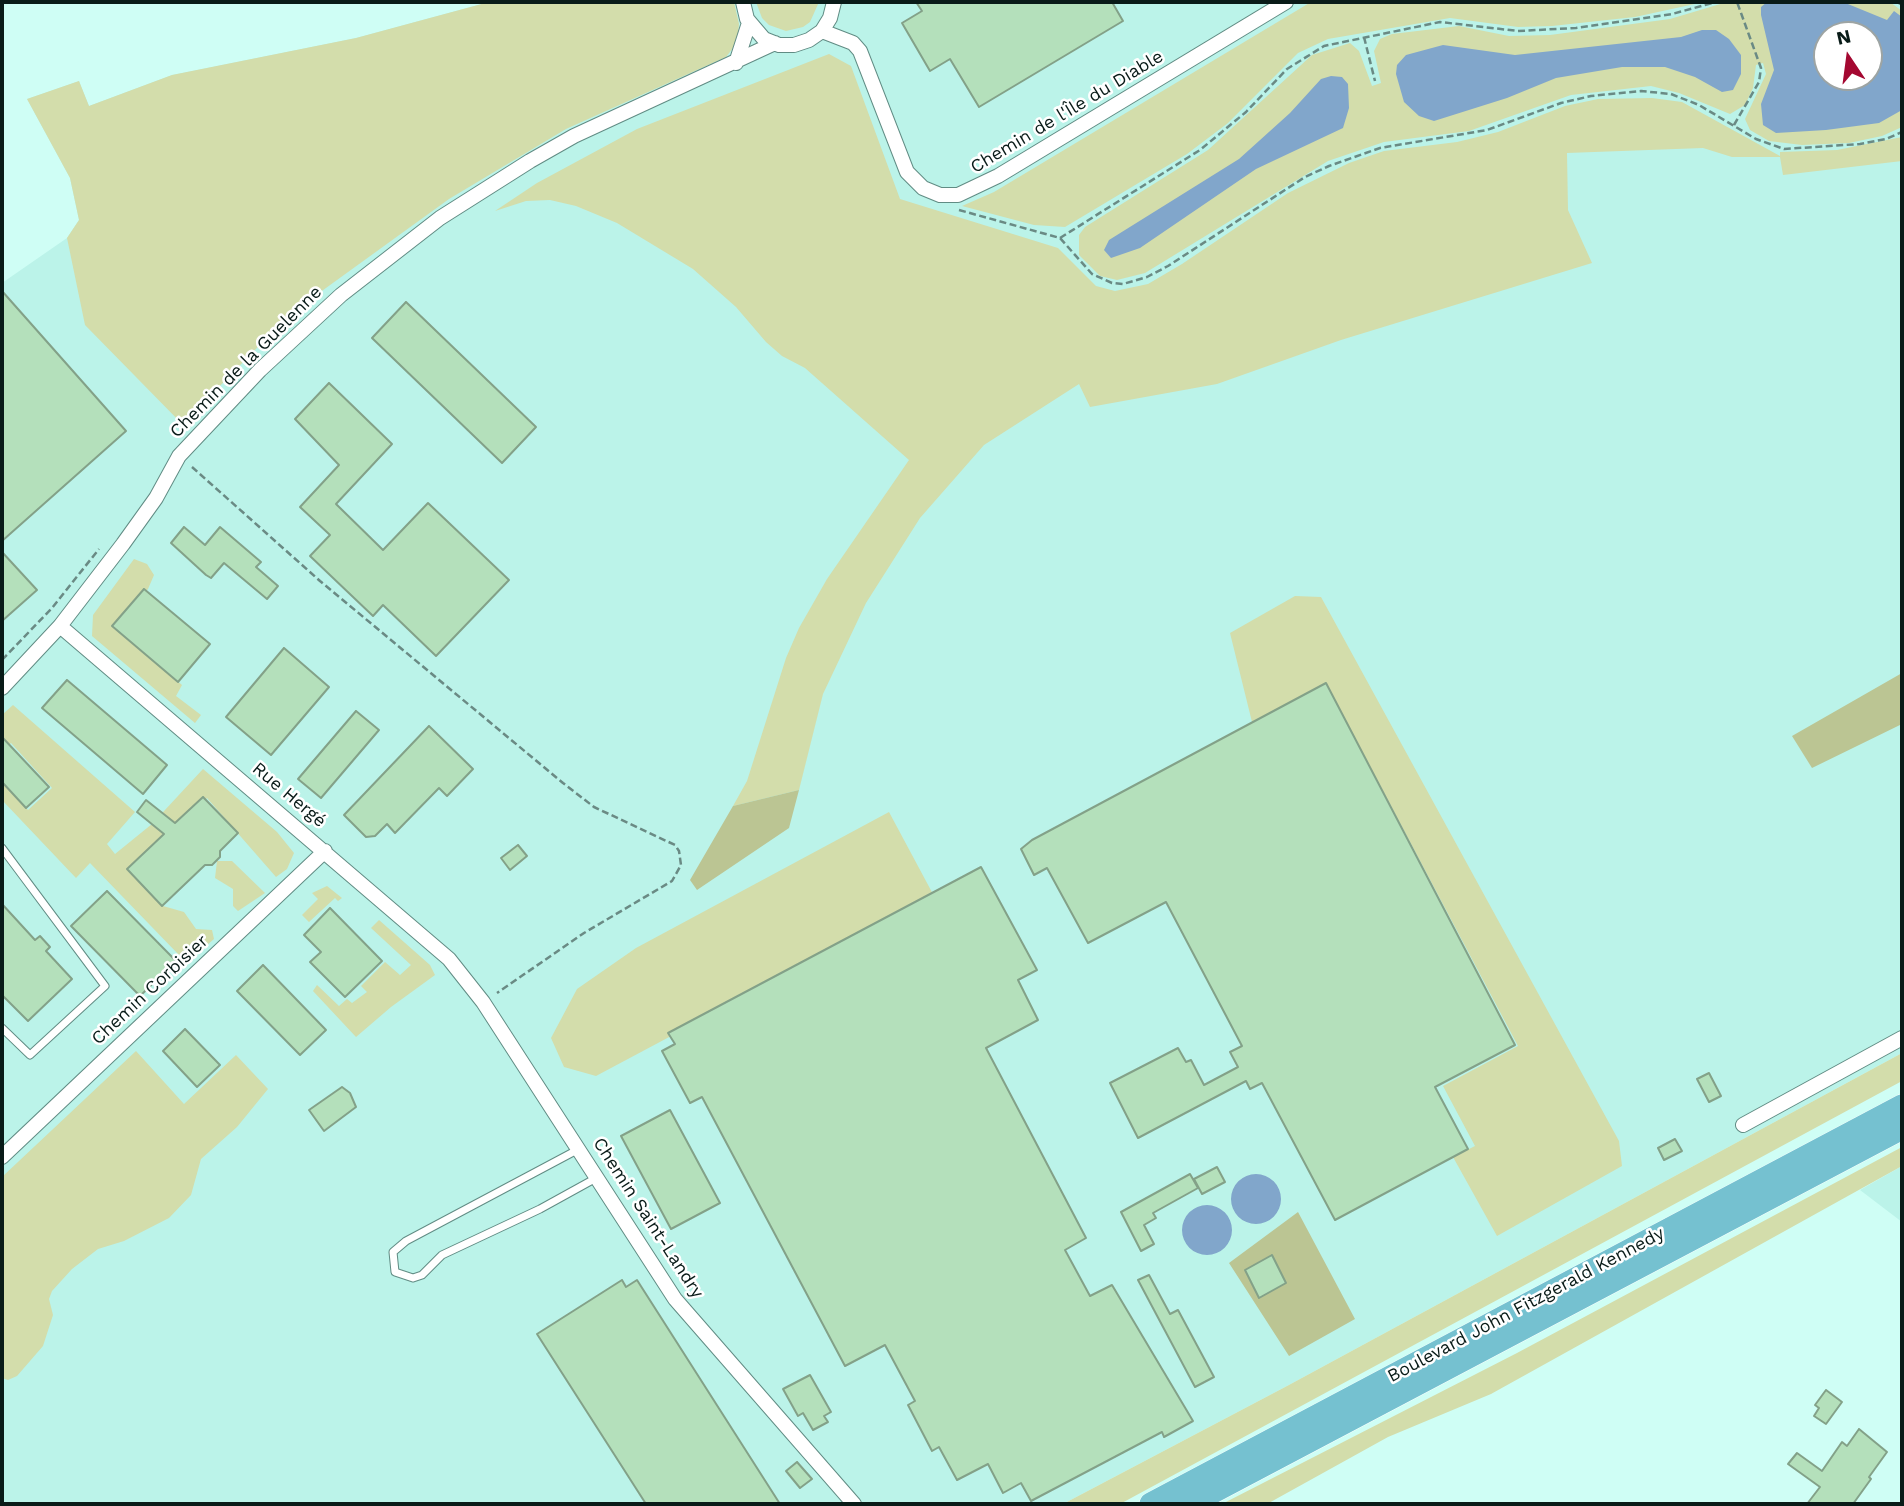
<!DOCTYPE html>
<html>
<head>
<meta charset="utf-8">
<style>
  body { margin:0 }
  #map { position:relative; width:1904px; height:1506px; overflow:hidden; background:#cffef5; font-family:"Work Sans",sans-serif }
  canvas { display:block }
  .frame { position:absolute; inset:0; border:4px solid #091b18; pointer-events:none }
  .north { position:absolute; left:1813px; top:21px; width:70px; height:70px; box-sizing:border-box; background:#fff; border:2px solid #9da4a3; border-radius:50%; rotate:347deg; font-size:19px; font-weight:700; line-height:28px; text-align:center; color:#091b18 }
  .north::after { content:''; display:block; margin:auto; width:24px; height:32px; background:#a40831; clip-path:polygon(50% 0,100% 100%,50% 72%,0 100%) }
</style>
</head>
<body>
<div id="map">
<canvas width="1904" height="1506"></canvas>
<div class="frame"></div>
<div class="north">N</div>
</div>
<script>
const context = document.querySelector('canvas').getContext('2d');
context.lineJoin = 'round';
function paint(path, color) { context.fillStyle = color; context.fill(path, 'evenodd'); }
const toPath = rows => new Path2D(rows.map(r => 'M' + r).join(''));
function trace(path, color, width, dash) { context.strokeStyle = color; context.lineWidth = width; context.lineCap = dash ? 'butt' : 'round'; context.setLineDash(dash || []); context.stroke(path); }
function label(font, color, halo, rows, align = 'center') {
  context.font = font + ' "Work Sans",sans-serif'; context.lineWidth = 5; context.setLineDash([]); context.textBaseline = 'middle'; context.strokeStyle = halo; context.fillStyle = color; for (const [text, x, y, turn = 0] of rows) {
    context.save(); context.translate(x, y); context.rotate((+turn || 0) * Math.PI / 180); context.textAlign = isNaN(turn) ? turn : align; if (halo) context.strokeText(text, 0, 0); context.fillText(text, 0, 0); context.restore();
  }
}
const built = toPath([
  [489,2,1902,2,1902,1053,1287,1386,1063,1504,2,1504,2,283,67,238,79,220,70,178,27,99,79,81,89,106,172,75,356,38],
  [1827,35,1869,35,1869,77,1827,77],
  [1902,1166,1902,1222,1860,1190]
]);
const green = toPath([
  [489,2,734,2,739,24,737,43,726,57,566,129,449,199,290,314,214,392,187,429,85,325,67,238,79,220,70,178,27,99,79,81,89,106,172,75,356,38],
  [756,2,819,2,810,22,803,27,786,31,769,25,762,18],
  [1311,2,1704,2,1635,17,1552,26,1518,27,1450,18,1328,39,1298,53,1228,123,1187,154,1065,227,1034,225,962,206,994,192],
  [1727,2,1890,2,1902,11,1902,127,1882,136,1849,143,1802,145,1769,141,1750,130,1745,119,1766,74,1763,63,1756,65,1753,88,1745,105,1730,114,1679,93,1651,86,1571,95,1469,131,1384,142,1328,161,1145,273,1117,280,1100,276,1079,255,1079,235,1085,227,1208,150,1312,55,1350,43,1359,51,1372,86,1381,83,1374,51,1380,39,1392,34,1459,26,1509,36,1550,35,1670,19],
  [1827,35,1869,35,1869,77,1827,77],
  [829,54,851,66,900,199,1058,248,1096,286,1115,291,1148,284,1182,264,1288,193,1349,163,1384,151,1457,142,1498,132,1565,106,1598,99,1652,98,1682,102,1780,156,1780,152,1837,150,1902,137,1902,161,1783,175,1780,157,1732,157,1703,148,1567,153,1568,210,1592,263,1341,340,1217,384,1090,407,1079,384,984,445,920,518,866,603,823,694,799,790,733,806,747,781,786,658,799,628,827,579,909,460,805,368,782,356,766,342,736,307,693,269,617,223,576,206,550,200,526,201,495,211,537,183,637,129],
  [134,559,147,564,154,575,148,589,115,628,182,685,176,696,201,715,195,723,92,636,93,615],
  [1295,596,1321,597,1619,1141,1622,1166,1497,1236,1453,1157,1475,1146,1443,1086,1518,1046,1328,687,1253,726,1230,633],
  [13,705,135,812,107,844,115,854,152,824,203,769,277,832,294,853,287,869,276,877,207,798,129,870,163,906,184,912,196,929,212,930,214,939,200,951,191,944,179,955,90,863,76,878,2,800,2,781,28,810,52,788,11,743,5,748,2,745,2,715],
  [889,812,934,896,596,1076,564,1067,551,1038,577,989,636,948],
  [217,861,232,861,265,893,238,911,233,906,233,889,215,878],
  [327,886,342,898,338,901,335,898,309,922,302,915,318,899,312,893],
  [379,920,430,965,435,975,391,1007,356,1037,313,991,317,985,339,1006,347,999,352,1003,367,992,361,986,385,962,400,975,411,965,371,928],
  [136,1051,184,1104,236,1055,268,1089,237,1127,201,1159,191,1195,169,1218,124,1241,98,1249,72,1269,52,1291,49,1299,53,1315,43,1346,17,1376,8,1380,2,1378,2,1177],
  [1902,1053,1902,1081,1120,1504,1063,1504,1287,1386],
  [1902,1147,1902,1166,1491,1394,1388,1437,1267,1504,1222,1504,1517,1353]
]);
const forest = toPath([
  [1902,673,1902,724,1812,768,1792,736],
  [799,790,789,828,697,890,690,880,733,806],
  [1298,1212,1355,1319,1289,1356,1229,1263]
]);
const water = toPath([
  [1767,2,1843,2,1887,20,1894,11,1902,17,1902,110,1879,123,1826,130,1776,133,1763,125,1761,104,1774,70,1761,15,1761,7],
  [1827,35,1869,35,1869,77,1827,77],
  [1702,30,1716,30,1729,39,1741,55,1741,74,1733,90,1722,92,1695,77,1665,67,1622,67,1556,78,1507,98,1434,121,1419,116,1404,102,1396,74,1397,65,1406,55,1443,45,1515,55,1681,37],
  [1331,76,1342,77,1348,84,1349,108,1343,128,1256,169,1140,248,1111,258,1104,250,1109,240,1239,159,1290,113,1321,79],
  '1231 1199a25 25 0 1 1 50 0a25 25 0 1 1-50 0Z',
  '1182 1230a25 25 0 1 1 50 0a25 25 0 1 1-50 0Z'
]);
const building = toPath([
  [916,2,1112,2,1123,21,979,107,950,59,930,71,902,23,922,11,916,2],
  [2,291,126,431,2,541,2,291],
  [406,302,536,427,502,463,372,338,406,302],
  [329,383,392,444,336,504,383,550,428,503,509,580,436,656,383,605,373,616,310,556,330,535,300,507,339,465,295,419,329,383],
  [184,527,205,545,220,527,261,562,256,567,278,586,267,599,224,563,211,578,206,575,171,543,184,527],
  [2,552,37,590,2,621,2,552],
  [144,589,210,644,178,682,112,626,144,589],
  [284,648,329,687,271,755,226,717,284,648],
  [67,680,167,765,143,794,42,708,67,680],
  [1326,683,1515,1045,1435,1087,1468,1149,1335,1220,1262,1083,1250,1089,1246,1081,1138,1138,1110,1083,1178,1048,1186,1062,1191,1060,1204,1085,1238,1067,1230,1052,1242,1046,1166,902,1088,943,1047,868,1034,875,1021,849,1032,840,1326,683],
  [356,711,379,730,321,798,298,779,356,711],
  [429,726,473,769,447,796,439,788,395,833,387,824,375,836,366,837,344,815,429,726],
  [2,737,49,787,26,808,2,782,2,737],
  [203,797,238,833,220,851,220,857,212,865,205,865,162,906,127,869,164,834,137,812,146,800,175,823,203,797],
  [518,845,527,856,510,870,501,858,518,845],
  [981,867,1037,970,1018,980,1038,1020,986,1048,1086,1238,1065,1250,1090,1296,1112,1285,1193,1421,1164,1437,1162,1432,1031,1501,1021,1483,1003,1493,988,1464,957,1480,939,1447,932,1451,908,1405,915,1401,885,1345,845,1366,702,1097,690,1103,662,1051,675,1044,668,1033,981,867],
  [107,891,176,961,140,996,71,926,107,891],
  [2,904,35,940,40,936,50,947,46,951,72,979,28,1021,2,995,2,904],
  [330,908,382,961,345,997,310,962,321,952,304,935,330,908],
  [263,965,326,1030,300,1055,237,991,263,965],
  [185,1029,220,1065,197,1087,163,1051,185,1029],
  [1709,1073,1721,1096,1709,1102,1697,1079,1709,1073],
  [342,1087,350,1093,356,1107,324,1131,309,1110,342,1087],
  [670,1110,720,1203,671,1229,621,1136,670,1110],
  [1675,1139,1682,1151,1664,1160,1658,1148,1675,1139],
  [1217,1167,1225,1182,1202,1194,1194,1179,1217,1167],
  [1190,1174,1198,1188,1153,1213,1156,1218,1144,1225,1154,1244,1141,1251,1121,1212,1190,1174],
  [1272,1255,1286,1283,1259,1298,1245,1270,1272,1255],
  [1149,1275,1170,1314,1178,1310,1214,1377,1195,1387,1138,1280,1149,1275],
  [622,1280,626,1287,637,1280,780,1504,646,1504,537,1334,622,1280],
  [810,1375,831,1412,824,1416,828,1422,813,1430,803,1413,798,1416,783,1389,810,1375],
  [1826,1390,1842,1402,1826,1424,1814,1416,1819,1408,1815,1405,1826,1390],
  [1859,1429,1887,1452,1869,1477,1871,1479,1853,1504,1807,1504,1820,1487,1788,1464,1797,1453,1822,1471,1842,1442,1847,1446,1859,1429],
  [797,1462,812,1479,800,1488,786,1471,797,1462]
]);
const path = toPath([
  [1897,2,1902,5],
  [1364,37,1375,81],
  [1734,125,1759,82,1761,68,1737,2],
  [959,210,1060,238,1092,274,1112,283,1123,284,1147,277,1168,266,1305,177,1329,166,1380,148,1487,130,1561,103,1591,96,1641,91,1671,94,1699,105,1756,139,1784,149,1860,144,1886,139,1902,132],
  [1060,238,1200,150,1246,112,1287,69,1324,46,1440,22,1518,31,1576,28,1672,14,1716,2],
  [192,467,320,581,563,783,594,807,675,845,679,851,681,865,672,881,584,933,497,993],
  [2,660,52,608,99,549]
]);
const lane = toPath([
  [2,848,105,986,30,1055,2,1028],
  [579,1149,406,1241,393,1252,395,1272,413,1278,422,1275,442,1255,540,1209,598,1177]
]);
const street = toPath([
  [743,2,747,19,764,39,779,45,794,45,809,40,822,31,830,18,834,2],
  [822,31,853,43,860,51,907,172,923,188,940,195,958,195,998,176,1286,2],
  [736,63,749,23],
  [60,626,449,959,483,1002,675,1299,854,1504],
  [2,688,60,626,123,544,156,498,179,456,260,370,341,295,440,218,530,161,574,136,775,43],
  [1743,1125,1902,1038],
  [2,1157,325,851]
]);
const primary = toPath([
  [1151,1504,1902,1106],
  [1190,1504,1902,1128]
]);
const streetNames = [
  ["Chemin de l'Île du Diable",1067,112,-31],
  ["Chemin de la Guelenne",246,362,-45],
  ["Rue Hergé",289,795,40],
  ["Chemin Corbisier",150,990,-43],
  ["Chemin Saint-Landry",648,1218,57],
  ["Boulevard John Fitzgerald Kennedy",1526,1305,-28]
];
paint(built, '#bbf3e9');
paint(green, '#d3ddab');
paint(forest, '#bbc593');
paint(water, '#81a6cb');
paint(building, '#b4e0bb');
trace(building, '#83a188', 2);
trace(lane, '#618c84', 9);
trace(street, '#618c84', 16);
trace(primary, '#fff', 24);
trace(path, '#6a8a84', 2.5, [7, 3.5]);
trace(lane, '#fff', 7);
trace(street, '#fff', 14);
trace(primary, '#75c1d0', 23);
label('18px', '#091b18', '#fff', streetNames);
</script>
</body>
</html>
